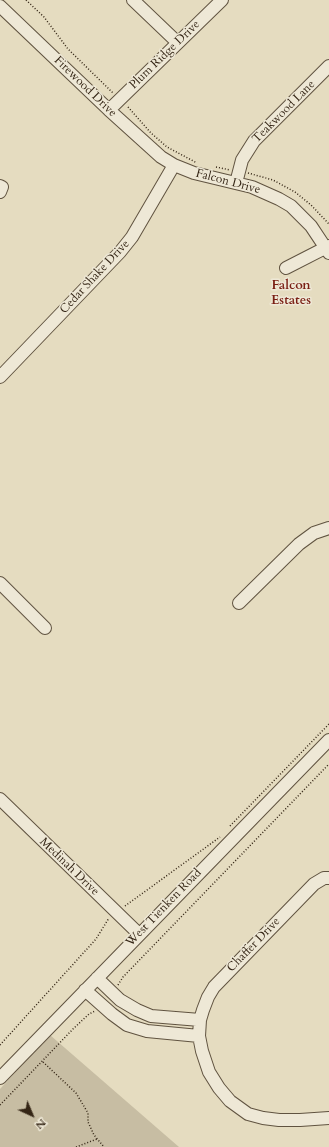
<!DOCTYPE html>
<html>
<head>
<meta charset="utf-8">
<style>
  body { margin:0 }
  #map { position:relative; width:329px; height:1147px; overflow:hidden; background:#e5dcc0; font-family:Cardo,serif }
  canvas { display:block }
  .north { position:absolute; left:12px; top:1095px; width:40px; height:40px; -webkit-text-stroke:3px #eee8d6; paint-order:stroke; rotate:136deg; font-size:11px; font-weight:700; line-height:16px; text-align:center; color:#342515 }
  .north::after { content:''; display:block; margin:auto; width:14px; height:18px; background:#342515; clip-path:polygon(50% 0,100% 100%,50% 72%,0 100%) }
</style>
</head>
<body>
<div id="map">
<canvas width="329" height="1147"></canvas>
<div class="north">N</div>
</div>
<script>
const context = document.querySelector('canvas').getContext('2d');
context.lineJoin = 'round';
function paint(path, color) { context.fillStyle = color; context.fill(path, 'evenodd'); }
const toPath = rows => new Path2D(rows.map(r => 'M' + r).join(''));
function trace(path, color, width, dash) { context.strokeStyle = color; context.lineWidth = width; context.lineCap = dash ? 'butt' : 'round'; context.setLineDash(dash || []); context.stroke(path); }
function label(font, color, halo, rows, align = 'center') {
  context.font = font + ' Cardo,serif'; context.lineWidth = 3; context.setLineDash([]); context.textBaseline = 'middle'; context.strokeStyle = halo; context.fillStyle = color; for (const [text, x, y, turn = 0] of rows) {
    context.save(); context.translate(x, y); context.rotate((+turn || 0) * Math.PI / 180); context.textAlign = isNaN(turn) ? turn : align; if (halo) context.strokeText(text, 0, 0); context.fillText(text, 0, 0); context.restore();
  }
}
const green = toPath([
  [50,1035,179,1147,0,1147,0,1089]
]);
const path = toPath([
  [26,0,44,17,68,49,113,93],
  [128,107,151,133,167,147,197,163],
  [216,167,230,170],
  [248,173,273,180,295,192,311,205,329,224],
  [230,826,329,724],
  [125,906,220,837],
  [118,985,123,977,329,764],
  [0,1045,96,939,109,918],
  [43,1062,76,1093,88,1113,88,1122,94,1135,104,1147],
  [0,1105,73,1029,89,1014,95,1011],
  [76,1147,97,1139]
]);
const minor = toPath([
  [133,0,177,42],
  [0,6,109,110,161,157,174,165,194,173,252,187,279,199,291,206,311,226,329,253],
  [109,110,222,0],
  [236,183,242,160,254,141,329,66],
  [0,186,2,187,0,192],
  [286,268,329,246],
  [0,377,120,252,132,237,174,165],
  [0,583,45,628],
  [239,603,299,544,314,533,329,528],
  [0,799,139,934],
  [329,878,324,878,314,884,214,987,208,997,203,1010,200,1020,199,1036,202,1051,209,1072,219,1088,230,1101,248,1114,263,1118,279,1120,300,1120,329,1118],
  [97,978,120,1000,137,1010,151,1016,200,1020],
  [85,990,112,1014,127,1025,147,1031,199,1036],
  [0,1078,329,740]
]);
const streetNames = [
  ["Plum Ridge Drive",165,55,-44],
  ["Firewood Drive",85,87,44],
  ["Teakwood Lane",284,112,-45],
  ["Falcon Drive",228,182,15],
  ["Cedar Shake Drive",95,277,-47],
  ["Medinah Drive",69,867,44],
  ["West Tienken Road",164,908,-46],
  ["Chaffer Drive",254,945,-46]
];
const neighbourhoodNames = [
  ["Falcon",291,286],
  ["Estates",291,301]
];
paint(green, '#c7bda3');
trace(minor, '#605340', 14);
trace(path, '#342515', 1.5, [1, 2]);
trace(minor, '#eee8d6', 12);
label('12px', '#342515', '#eee8d6', streetNames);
label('bold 13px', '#7a1f14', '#eee8d6', neighbourhoodNames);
</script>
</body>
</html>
